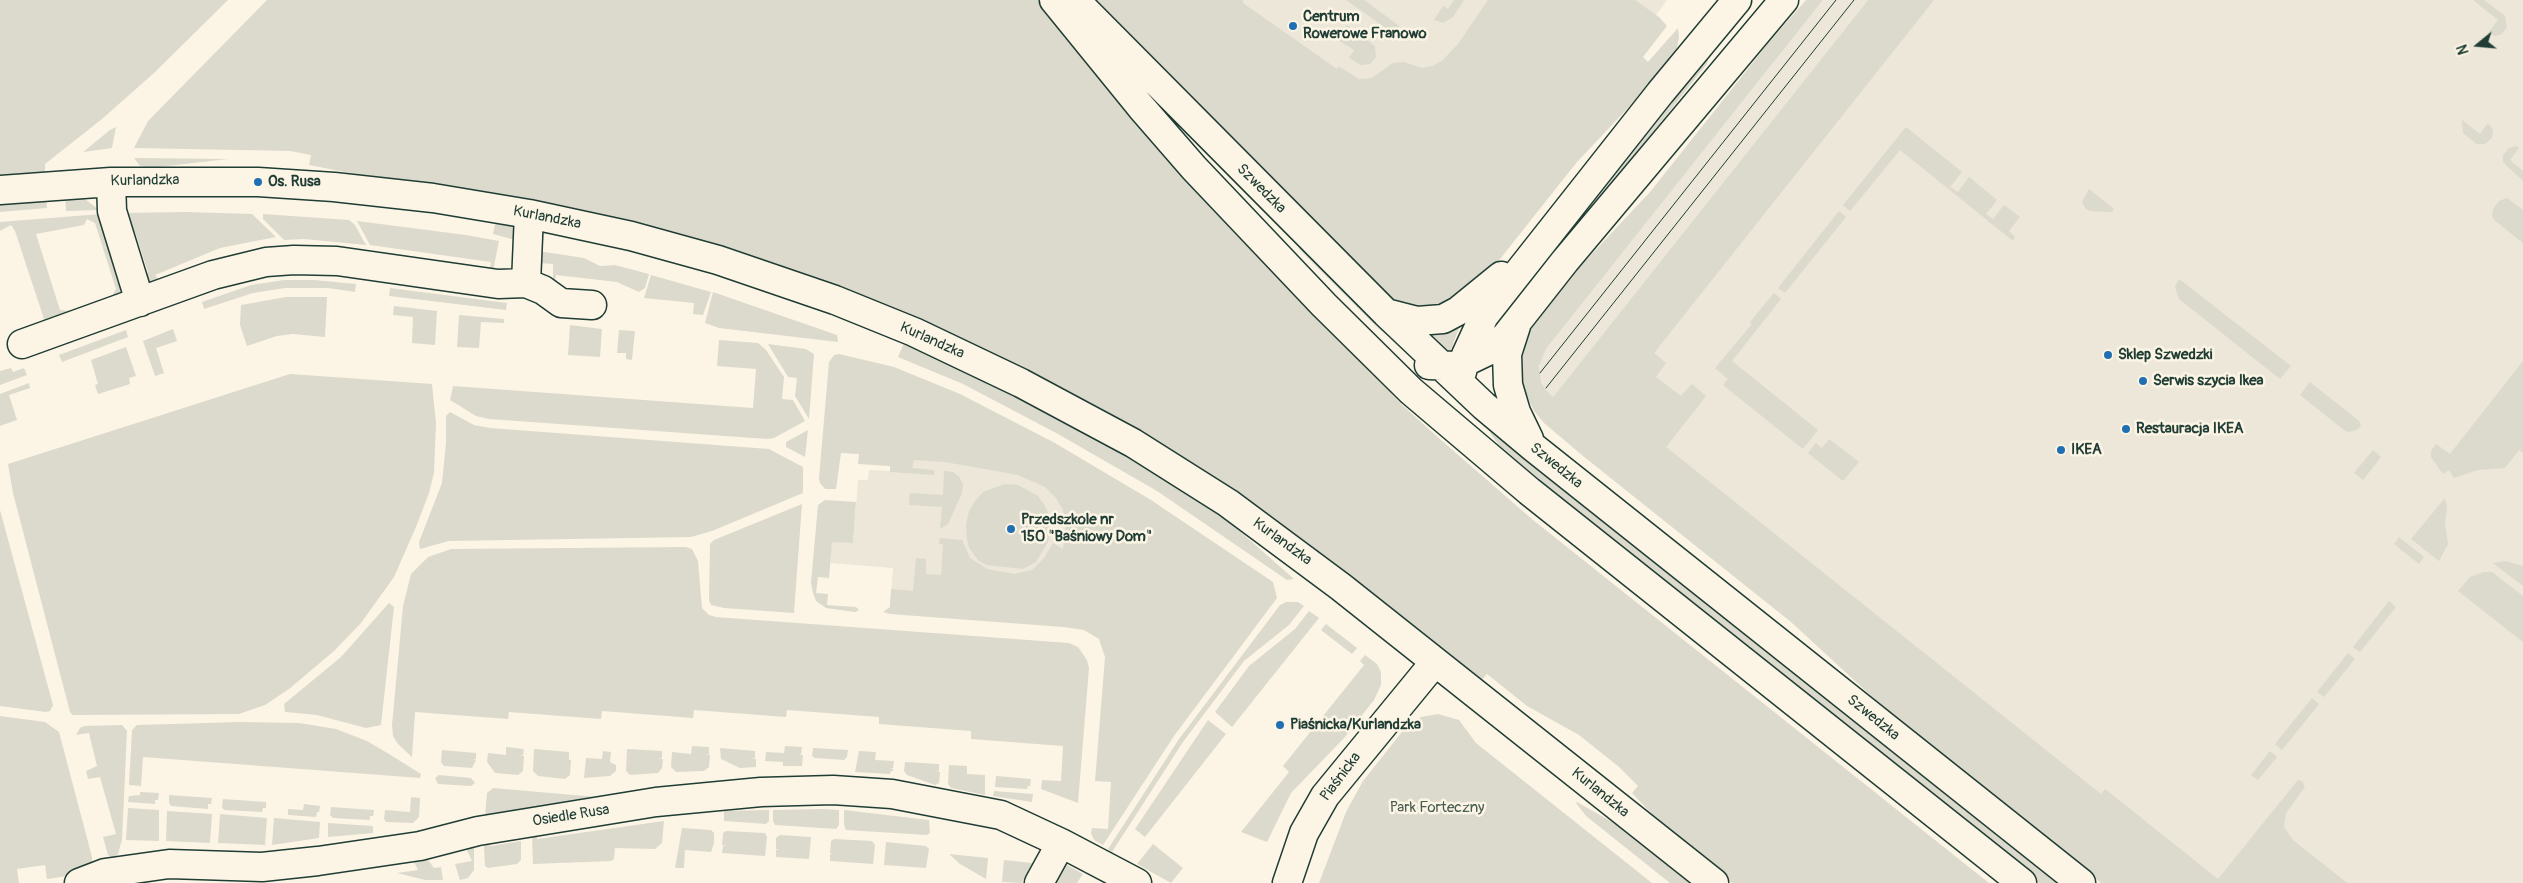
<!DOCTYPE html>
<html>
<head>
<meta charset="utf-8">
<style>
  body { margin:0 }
  #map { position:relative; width:2523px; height:883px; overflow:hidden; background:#fcf5e5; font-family:Pangolin,sans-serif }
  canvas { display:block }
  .north { position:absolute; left:2453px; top:20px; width:50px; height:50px; -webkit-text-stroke:4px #fcf5e5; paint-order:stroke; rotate:253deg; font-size:14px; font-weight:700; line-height:20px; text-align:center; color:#1f3d34 }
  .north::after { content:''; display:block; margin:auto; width:18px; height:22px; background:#1f3d34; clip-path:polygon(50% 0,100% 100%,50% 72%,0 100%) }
</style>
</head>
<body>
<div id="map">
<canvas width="2523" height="883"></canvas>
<div class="north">N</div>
</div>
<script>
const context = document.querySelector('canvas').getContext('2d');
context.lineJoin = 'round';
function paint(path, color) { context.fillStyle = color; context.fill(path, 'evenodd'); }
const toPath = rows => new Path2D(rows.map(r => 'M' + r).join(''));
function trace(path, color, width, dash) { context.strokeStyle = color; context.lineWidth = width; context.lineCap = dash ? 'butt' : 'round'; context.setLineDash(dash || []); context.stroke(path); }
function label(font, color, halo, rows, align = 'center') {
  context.font = font + ' Pangolin,sans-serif'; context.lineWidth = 5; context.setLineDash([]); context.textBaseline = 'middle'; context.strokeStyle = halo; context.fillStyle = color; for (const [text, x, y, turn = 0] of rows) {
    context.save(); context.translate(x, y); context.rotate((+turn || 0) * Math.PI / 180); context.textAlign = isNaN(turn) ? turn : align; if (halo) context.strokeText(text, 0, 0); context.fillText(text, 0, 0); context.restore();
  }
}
const built = toPath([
  [1161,0,1667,0,1643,33,1472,226],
  [1823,0,1868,0,1553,397,1545,389,1539,375,1540,361,1546,349],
  [1891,0,2523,0,2523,883,2204,883,1643,437,1635,329],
  [1029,442,1159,627,890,608,893,568,830,563,832,541,853,543,858,480,868,480,869,470,890,471,890,466,876,465]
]);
const green = toPath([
  [0,0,228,0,154,73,102,119,45,164,45,174,0,179],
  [267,0,1040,0,1084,56,1240,235,1402,405,1441,440,1533,520,1989,883,1732,883,1664,827,1632,793,1638,786,1619,767,1579,735,1527,706,1487,674,1480,682,1404,623,921,323,391,181,309,165,311,155,290,151,134,148,148,121],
  [1085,0,1243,0,1243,3,1337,69,1338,66,1359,79,1372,78,1393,63,1404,62,1422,68,1432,66,1442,61,1458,44,1488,0,1635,0,1659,17,1667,26,1643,57,1648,62,1678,28,1679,37,1676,53,1645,90,1577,162,1481,283,1461,304,1404,311],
  [1346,0,1364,0,1398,25,1400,30,1393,33],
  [1454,0,1464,0,1453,17,1443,23,1434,20,1443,6,1448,9],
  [1806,0,1823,0,1546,349,1539,366,1541,381,1545,389,1553,397,1868,0,1934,0,1654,353,1666,363,1656,377,1681,396,1692,384,1706,396,1666,447,2101,794,2105,789,2218,879,2298,780,2302,781,2305,787,2286,813,2284,827,2293,840,2347,883,2101,883,1892,715,1791,622,1583,456,1544,423,1534,411,1524,390,1520,376,1522,348,1527,331,1558,290,1650,192,1770,41],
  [2473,0,2484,0,2505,16,2507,27,2502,34,2495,36,2488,33,2498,20],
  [1347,25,1375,46,1376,57,1370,64,1361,65,1349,58,1354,50,1338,40],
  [1705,57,1708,60,1707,64,1699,74,1513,309,1494,330,1492,327],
  [2462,120,2480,134,2488,123,2493,130,2492,138,2485,144,2477,144,2463,133],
  [116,127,112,148,83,152,110,130],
  [1906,127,1962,172,1950,187,1958,192,1969,177,1997,200,1986,214,1993,219,2004,205,2020,217,2009,231,2015,237,2013,241,1900,150,1850,211,1843,205],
  [2516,146,2519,148,2510,160,2523,171,2523,181,2503,162,2503,155,2509,148],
  [134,158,228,159,150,168,140,166],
  [2089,189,2114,209,2112,212,2090,211,2086,209,2082,202],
  [65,195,81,196,99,210,66,211],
  [46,196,47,208,0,212,0,203],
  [2507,198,2523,210,2523,243,2494,220,2492,216,2493,209,2499,201],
  [1839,211,1846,217,1785,293,1778,288],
  [186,212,252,214,276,237,220,248,155,275,164,286,143,283,148,272,135,232,126,231,122,213],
  [101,214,126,295,109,302,116,289,95,223,87,219,84,225,36,234,60,310,71,311,70,315,36,327,44,319,15,231,11,225,0,231,0,222],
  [263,214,349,220,355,225,366,245,304,239,284,240,263,219],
  [496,219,513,227,519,241,493,234],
  [357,221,466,235,499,241,492,276,489,275,491,262,370,245],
  [1300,243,1399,344,1379,329,1299,249],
  [538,251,584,258,600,266,615,265,649,274,645,288,639,292,617,282,556,275,554,288,537,278,553,278,553,264,538,263],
  [651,275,711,292,703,315,693,314,694,303,644,298],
  [2179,279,2291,366,2280,379,2179,299,2175,287],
  [284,280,314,280,356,284,355,292,328,288,285,288,253,293,204,309,202,302,251,285],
  [390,288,507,303,506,310,389,296],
  [713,292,837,335,838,342,719,328,705,323],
  [1774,293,1781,299,1732,361,1818,430,1803,449,1723,385,1728,379,1715,368,1752,324,1750,322],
  [286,297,327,297,325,337,293,334,277,336,247,346,240,325,241,305],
  [394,306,437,311,435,345,412,343,413,317,393,315],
  [459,315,504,319,504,323,481,322,479,348,457,347],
  [570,325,602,329,600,357,568,355],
  [1460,325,1449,355,1422,331],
  [173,329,177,341,156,348,164,373,155,376,143,341],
  [126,330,128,337,62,362,59,355],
  [619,330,635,331,632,360,626,359,626,353,617,353],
  [719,340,758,343,766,350,784,377,782,399,793,400,805,421,774,438,767,439,489,419,476,416,450,400,453,386,753,408,756,369,717,366],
  [905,341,967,368,1114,446,1210,505,1294,579,1287,580,1157,491,1058,434,963,384,898,357],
  [768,344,806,349,814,354,809,419,795,396,797,378,788,377],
  [126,347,136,376,129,378,130,384,98,394,95,385,98,384,91,360],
  [839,354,894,367,960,394,1055,443,1151,500,1273,582,1277,598,1174,736,1103,845,1094,840,1091,833,1092,828,1108,829,1111,782,1095,781,1105,657,1099,639,1084,630,1063,627,890,614,883,612,890,607,891,589,913,591,916,558,926,559,926,574,941,575,943,544,939,544,940,538,962,540,970,558,987,569,1014,574,1032,570,1044,558,1053,543,1063,549,1066,524,1063,510,1056,498,1045,487,1018,475,945,462,914,460,912,468,934,470,934,475,890,472,890,466,858,464,859,454,841,453,836,489,825,489,820,483,819,478,829,362,834,355],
  [2523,361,2523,453,2519,450,2505,468,2478,470,2454,478,2449,470,2443,474,2431,457,2431,451,2436,444,2450,454],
  [11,368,13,372,24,368,27,375,0,385,0,371],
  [290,374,432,384,436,423,434,473,429,493,416,527,394,577,361,623,334,651,289,689,265,705,239,714,73,715,70,712,13,493,8,464],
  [2310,382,2359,421,2361,426,2358,429,2349,432,2344,430,2300,395],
  [29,383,30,388,9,395,17,420,0,426,0,394],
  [450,412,474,425,490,428,769,449,803,467,803,493,712,531,691,537,449,541,420,549,419,542,442,483,446,443,446,416],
  [1492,429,2060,883,2039,883,1579,516,1504,452,1490,433],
  [808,430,805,457,786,447,786,442],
  [1829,439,1859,462,1843,481,1808,453,1816,443,1822,448],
  [2373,450,2381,457,2363,480,2354,473],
  [944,471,953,472,959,477,963,484,962,493,948,524,940,529,942,507,909,505,910,493,943,495],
  [1005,484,1018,485,1038,496,1045,506,1050,517,1049,540,1036,562,1023,569,987,565,979,561,969,548,967,539,966,525,969,511,975,501,983,492],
  [2445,498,2447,507,2445,523,2448,544,2439,561,2411,539],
  [825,500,856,502,853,543,832,542,829,578,818,577,816,593,828,594,827,605,856,607,859,610,855,612,826,608,816,601,813,593,811,583,818,505],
  [802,504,794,613,724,608,711,605,709,600,710,544,714,540],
  [0,510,53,705,50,711,46,712,0,706],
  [2399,537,2424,557,2419,564,2394,544],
  [686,547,692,549,698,561,702,608,709,615,716,617,1069,643,1078,647,1087,660,1089,668,1078,803,1041,789,1042,780,1061,781,1063,746,971,739,971,731,879,724,879,717,787,710,786,717,694,710,693,718,602,711,601,719,509,712,508,719,415,712,412,757,398,744,393,736,392,725,403,606,411,574,428,557,451,549],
  [2506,561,2523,566,2523,586,2493,563],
  [2484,572,2492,572,2523,596,2523,642,2458,591,2470,577],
  [2389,601,2396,607,2360,652,2353,647],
  [1286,602,1298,602,1304,606,1289,625,1244,661,1183,742,1112,852,1108,849,1179,739,1280,605],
  [389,603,394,607,381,725,366,728,317,715,285,712,284,704,341,657],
  [1309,611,1319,618,1232,727,1215,712,1249,666,1295,629],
  [1326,624,1357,648,1352,654,1321,630],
  [2348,653,2355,659,2324,697,2317,692],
  [1365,655,1377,664,1381,672,1381,685,1374,700,1345,737,1291,793,1267,842,1241,832,1289,772,1283,766,1364,665,1360,661],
  [2312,698,2319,704,2282,750,2275,744],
  [1438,714,1459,720,1476,743,1652,883,1319,883,1346,812,1363,781,1405,728,1421,717],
  [0,716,45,722,59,732,92,857,92,867,81,874,47,879,45,865,17,869,19,883,0,883],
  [1208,720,1226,734,1145,837,1135,829],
  [241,722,299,723,336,729,367,741,389,754,421,774,420,778,143,757,141,786,129,785,132,730,137,725],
  [122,725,127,731,122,840,118,854,114,859,108,855,103,837,116,834,100,777,88,779,86,771,97,766,89,733,76,735,80,728,84,726],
  [692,746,709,747,709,754,705,754,710,755,709,767,704,771,676,772,671,767,672,752,691,754],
  [785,746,802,747,801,754,798,754,803,755,802,766,783,766,783,762,765,761,766,752,784,753],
  [506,747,524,749,523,755,520,756,524,756,523,771,518,775,495,773,487,762,488,753,506,755],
  [720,748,755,751,755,758,751,758,756,759,756,767,740,768,721,759],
  [813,748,848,750,847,757,844,760,815,758,812,756],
  [534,749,569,752,569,759,566,759,571,760,570,775,565,779,538,776,533,771],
  [627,749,662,751,662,758,658,759,663,759,662,768,658,773,630,775,626,771],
  [442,750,476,753,476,759,473,760,476,760,472,768,444,766,441,762],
  [603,751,611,752,610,762,616,765,616,771,610,776,584,778,586,758,602,759],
  [859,751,876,752,875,760,894,761,893,768,890,768,893,769,893,771,891,771,890,774,855,772],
  [2270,751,2277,757,2258,780,2251,775],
  [905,762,939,764,939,771,936,771,940,772,939,783,935,785,907,775,904,771],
  [949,765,967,766,967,774,985,775,985,795,951,788,948,784],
  [439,775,471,778,475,783,471,786,438,784,435,778],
  [996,776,1031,779,1030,786,1028,786,1027,789,995,787],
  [493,788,608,798,490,822,485,816,487,793],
  [994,791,1033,794,1032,802,993,796],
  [140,792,159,793,158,800,155,800,155,804,128,802,129,796,140,795],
  [169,795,212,798,211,804,208,804,208,809,171,806,169,803],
  [411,797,420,798,419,817,413,823,386,822,384,819,385,810,410,812],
  [223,799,266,802,266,808,263,808,262,812,224,810,222,807],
  [1577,802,1633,834,1695,883,1670,883,1586,816,1576,803],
  [304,804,320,806,319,812,317,812,316,817,288,815,288,809,303,810],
  [331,807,374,810,373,816,370,816,370,820,333,818,330,815],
  [128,808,159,810,159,841,126,840],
  [822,809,839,810,839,825,836,829,775,825,773,821,773,810],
  [769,810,769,821,766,824,724,821,724,811],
  [844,810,929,820,930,833,927,835,846,830,844,825],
  [167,811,212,814,210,843,166,841],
  [220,814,267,818,265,845,218,843],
  [274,818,320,822,319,838,272,845],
  [664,821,662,843,655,849,615,848,614,859,611,861,533,864,532,835,537,836,537,839],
  [328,823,373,826,373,833,328,837],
  [682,828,711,830,714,833,714,843,711,852,685,850,684,868,675,868],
  [726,831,765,833,767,837,765,856,722,853,723,846,726,846,722,845,723,833],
  [780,835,811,837,809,859,776,857,776,850,779,850,776,849,776,838],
  [834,839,872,841,875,845,873,864,830,861,830,854,833,854,830,853,831,841],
  [521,841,521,860,517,864,488,868,485,866,484,846,486,843,491,846],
  [886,842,926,846,929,849,926,868,884,865],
  [1153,844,1183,868,1171,883,1137,864],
  [471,845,474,848,474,870,468,878,460,880,455,864,472,861,465,846],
  [422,852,434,868,441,867,443,880,425,880,397,873,418,870,410,854],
  [949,854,988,858,986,879,960,864],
  [1004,860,1032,863,1022,883,1002,882],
  [1067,865,1083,874,1077,883,1048,883,1062,867]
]);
const minor = toPath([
  [1054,0,1141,107,1194,168,1324,305,1411,391,1529,491,2022,883],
  [1075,0,1386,313,1484,406,1533,447,2081,883],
  [111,182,112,211,140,302],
  [0,190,111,182,258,182,334,187,433,198,529,214,631,236,718,260,835,300,914,332,1021,383,1133,443,1228,503,1341,587,1714,883],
  [526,283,529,214],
  [1386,313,1417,321,1443,319,1458,311,1501,276],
  [1516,326,1507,354,1508,385,1516,412,1529,439],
  [22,344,213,275,266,262,294,260,337,261,498,284,526,283,543,290,561,303,592,305],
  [1429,365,1456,366,1463,363,1488,351,1506,336,1565,261,1784,0],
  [1462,372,1466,355,1484,316,1660,93,1737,0],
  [79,883,105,873,169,864,262,867,318,861,420,846,478,831,656,802,761,792,833,790,892,794,1001,815,1061,843,1137,883],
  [1039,883,1061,843],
  [1287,883,1304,833,1325,796,1435,662]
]);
const tram = toPath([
  [1540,373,1836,0],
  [1546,388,1854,0]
]);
const markers = [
  [1293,26,5,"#1f6fb2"],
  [258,182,5,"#1f6fb2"],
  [2108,355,5,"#1f6fb2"],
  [2143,381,5,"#1f6fb2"],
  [2126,429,5,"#1f6fb2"],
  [2061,450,5,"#1f6fb2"],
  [1011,529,5,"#1f6fb2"],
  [1280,725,5,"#1f6fb2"]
];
const poiNames = [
  ["Centrum",1303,17],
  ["Rowerowe Franowo",1303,34],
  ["Os. Rusa",268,182],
  ["Sklep Szwedzki",2118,355],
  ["Serwis szycia Ikea",2153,381],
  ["Restauracja IKEA",2136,429],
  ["IKEA",2071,450],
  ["Przedszkole nr",1021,520],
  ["150 \"Baśniowy Dom\"",1021,537],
  ["Piaśnicka/Kurlandzka",1290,725]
];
const streetNames = [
  ["Kurlandzka",145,181,-1],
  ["Szwedzka",1261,189,45],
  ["Kurlandzka",547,218,11],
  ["Kurlandzka",932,341,24],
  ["Szwedzka",1556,466,39],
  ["Kurlandzka",1282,542,36],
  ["Szwedzka",1873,718,39],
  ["Piaśnicka",1341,777,-53],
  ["Kurlandzka",1600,793,39],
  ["Osiedle Rusa",571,816,-9]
];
const parkNames = [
  ["Park Forteczny",1437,808]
];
paint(built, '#ece7d8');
paint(green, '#dcdacc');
trace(minor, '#1f3d34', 31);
trace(minor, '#fcf5e5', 28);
trace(tram, '#1f3d34', 1);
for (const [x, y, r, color] of markers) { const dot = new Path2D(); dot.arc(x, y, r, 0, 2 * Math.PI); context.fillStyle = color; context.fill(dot); trace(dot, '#fcf5e5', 2); }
label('bold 15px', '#1f3d34', '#fcf5e5', poiNames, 'left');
label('15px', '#1f3d34', '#fcf5e5', streetNames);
label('15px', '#455c52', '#fcf5e5', parkNames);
</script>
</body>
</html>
